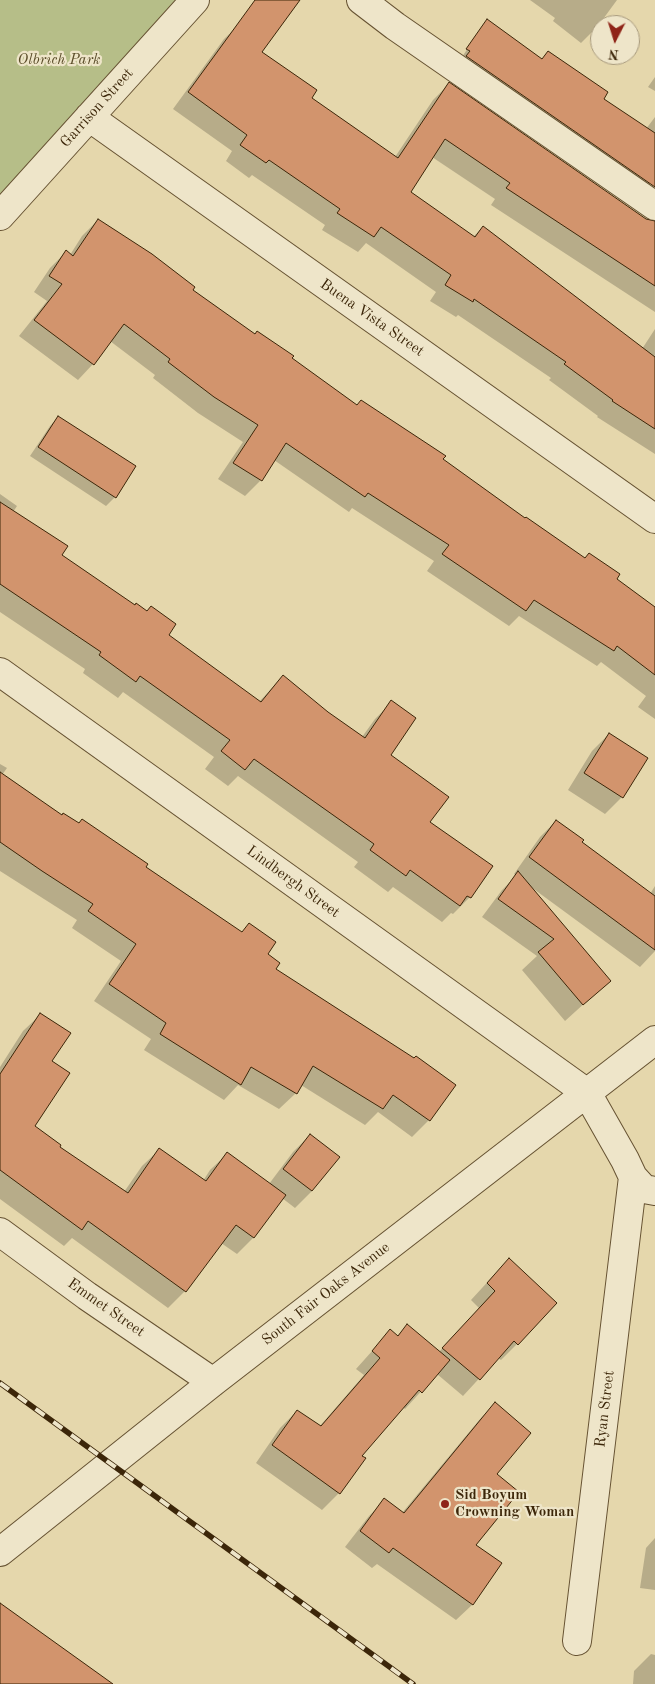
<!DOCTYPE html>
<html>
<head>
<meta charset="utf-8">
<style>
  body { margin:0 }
  #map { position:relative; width:655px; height:1684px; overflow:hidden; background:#e5d7ac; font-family:"Old Standard TT",serif }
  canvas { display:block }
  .north { position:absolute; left:590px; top:15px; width:50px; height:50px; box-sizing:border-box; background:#eee5c9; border:1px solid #a7997c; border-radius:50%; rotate:185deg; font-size:14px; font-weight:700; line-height:20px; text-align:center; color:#3c2609 }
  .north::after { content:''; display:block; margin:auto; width:18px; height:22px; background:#8f2418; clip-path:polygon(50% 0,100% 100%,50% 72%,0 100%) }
</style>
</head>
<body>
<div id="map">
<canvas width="655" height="1684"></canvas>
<div class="north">N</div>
</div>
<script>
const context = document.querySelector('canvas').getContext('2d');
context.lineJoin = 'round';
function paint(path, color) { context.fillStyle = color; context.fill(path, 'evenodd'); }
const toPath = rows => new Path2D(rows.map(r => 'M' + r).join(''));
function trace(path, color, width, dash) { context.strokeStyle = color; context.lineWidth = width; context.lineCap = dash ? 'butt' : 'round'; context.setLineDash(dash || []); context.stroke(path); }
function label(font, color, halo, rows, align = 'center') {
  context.font = font + ' "Old Standard TT",serif'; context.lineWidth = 4.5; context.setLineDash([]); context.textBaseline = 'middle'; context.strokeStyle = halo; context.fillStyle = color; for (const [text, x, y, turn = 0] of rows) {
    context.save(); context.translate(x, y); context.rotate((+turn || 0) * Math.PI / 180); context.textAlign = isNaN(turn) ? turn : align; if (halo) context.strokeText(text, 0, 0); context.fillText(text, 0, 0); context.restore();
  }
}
const green = toPath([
  [0,0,195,0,0,216]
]);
const shadow = toPath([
  [265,0,298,0,260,52,310,98,395,157,433,100,449,84,655,239,655,312,491,205,495,199,432,157,410,192,473,237,483,227,642,349,655,329,655,454,597,417,598,416,549,380,551,378,458,315,456,317,430,301,436,292,366,243,358,252,322,230,325,225,252,175,249,178,226,161,232,151,173,109,224,39],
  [530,0,617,0,598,26,581,43,553,21,555,18],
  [470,45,646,129,655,117,655,176,650,184,635,199,452,72],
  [655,77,655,91,648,87],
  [98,220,191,290,357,406,442,460,525,520,616,579,655,609,655,719,638,707,646,696,601,662,597,666,519,616,509,626,427,571,434,561,352,508,349,512,274,460,261,480,245,496,218,479,243,442,198,413,153,378,155,375,110,341,93,364,78,380,19,336,47,301,34,292,50,268,66,252,70,255,82,236],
  [58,417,134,467,115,497,106,506,30,456,50,426],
  [0,494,17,506,13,512,60,556,167,636,259,702,283,676,328,713,362,737,375,719,392,702,390,755,470,897,453,914,451,913,442,922,393,887,388,892,354,867,358,862,238,776,228,786,205,769,214,757,123,692,118,698,83,673,85,669,0,612],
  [609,734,622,797,605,814,568,790,592,751],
  [0,764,7,768,2,775,62,817,78,824,82,820,145,867,241,933,249,925,274,969,454,1085,429,1120,412,1137,378,1112,365,1125,301,1085,296,1093,279,1109,238,1085,224,1100,144,1050,151,1039,94,1001,121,961,72,928,77,920,0,871],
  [556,821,581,842,650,894,655,886,655,951,640,967,531,887,609,981,565,1021,522,970,537,956,482,917,502,890,516,876,514,874,540,837],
  [40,1015,51,1062,34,1126,58,1147,124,1192,142,1166,159,1150,203,1181,210,1170,227,1154,269,1184,293,1152,310,1135,312,1191,295,1208,282,1198,253,1238,237,1254,221,1243,185,1291,168,1308,72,1238,64,1246,0,1199,0,1067,23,1031],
  [493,1276,555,1303,517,1344,501,1360,498,1358,463,1396,437,1374,405,1409,403,1407,361,1456,339,1493,322,1510,256,1463,280,1428,297,1411,319,1427,364,1375,356,1369,390,1331,397,1336,407,1326,439,1352,479,1308,471,1300],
  [495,1404,495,1474,474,1545,501,1563,472,1605,456,1620,377,1564,372,1568,345,1547,369,1516,385,1500,402,1513,480,1419],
  [655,1538,655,1590,640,1588,646,1548],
  [651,1654,655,1655,655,1684,633,1684,634,1671]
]);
const building = toPath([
  [255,0,300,0,262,52,317,90,312,98,398,158,449,82,646,219,655,221,655,286,506,188,510,183,445,139,411,192,475,237,483,226,655,357,655,429,612,401,613,400,564,364,566,362,474,299,473,302,445,285,451,275,381,227,374,237,337,213,340,209,269,160,266,163,240,145,247,135,188,92,255,0],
  [487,19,542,59,548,51,608,92,604,99,655,133,655,187,466,56,470,51,466,49,487,19],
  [98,219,152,254,195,287,193,290,255,334,257,331,294,356,292,358,357,405,361,400,446,456,443,459,525,518,526,517,585,558,589,553,620,574,617,579,655,607,655,675,617,646,614,651,534,600,526,611,442,554,449,545,368,493,365,497,286,443,262,481,233,463,258,425,214,397,168,362,170,359,124,324,94,365,34,320,62,284,49,276,66,250,73,256,98,219],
  [58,416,136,466,116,498,38,447,58,416],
  [0,502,68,546,62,555,135,605,136,603,147,611,151,606,176,624,169,635,261,702,283,675,328,712,365,738,391,700,416,718,391,755,449,797,430,822,493,866,471,898,467,896,460,906,410,870,406,876,370,850,374,844,254,759,245,770,221,751,230,740,140,676,136,682,99,655,101,652,0,584,0,502],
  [609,733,648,758,623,798,584,773,609,733],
  [0,772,62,815,63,813,79,823,82,819,148,864,146,867,242,932,249,923,276,942,268,954,280,963,276,969,414,1058,416,1056,456,1085,430,1121,393,1095,383,1109,313,1066,297,1094,251,1067,241,1085,160,1034,166,1023,109,984,136,944,88,911,93,904,42,871,0,842,0,772],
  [556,820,584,840,582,842,655,896,655,950,529,857,556,820],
  [518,871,611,981,583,1005,538,952,554,939,498,899,518,871],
  [40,1013,71,1033,52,1061,70,1073,35,1126,61,1145,60,1147,128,1193,159,1148,206,1181,227,1152,286,1195,254,1238,236,1225,186,1292,88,1221,82,1230,0,1170,0,1074,40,1013],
  [310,1134,340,1157,312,1191,283,1169,310,1134],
  [509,1258,557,1303,518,1345,514,1341,480,1380,442,1348,495,1291,487,1283,509,1258],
  [407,1324,450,1360,422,1393,419,1390,362,1456,366,1458,340,1494,272,1445,297,1410,321,1426,380,1358,372,1351,390,1329,398,1336,407,1324],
  [495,1402,531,1433,497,1474,519,1492,476,1545,502,1563,473,1605,393,1548,389,1553,360,1531,384,1498,404,1513,495,1402],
  [0,1603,113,1684,0,1684,0,1603]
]);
const minor = toPath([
  [361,0,395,26,655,206],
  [89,117,655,519],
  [0,216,195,0],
  [0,672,587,1093,625,1160,633,1177,644,1189,655,1191],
  [0,1232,87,1296,213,1382],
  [0,1552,213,1382,655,1040],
  [577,1641,633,1177]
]);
const rail = toPath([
  [0,1383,413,1684]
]);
const markers = [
  [445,1504,5,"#8f2418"]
];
const parkNames = [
  ["Olbrich Park",59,60]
];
const streetNames = [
  ["Garrison Street",97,108,-48],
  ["Buena Vista Street",372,318,35],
  ["Lindbergh Street",293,882,36],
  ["South Fair Oaks Avenue",326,1294,-38],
  ["Emmet Street",106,1308,35],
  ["Ryan Street",605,1409,-83]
];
const poiNames = [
  ["Sid Boyum",455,1495],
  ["Crowning Woman",455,1512]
];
paint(green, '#b6be88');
paint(shadow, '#0003');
paint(building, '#d2946d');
trace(building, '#3c2609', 1);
trace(minor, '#665232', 30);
trace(minor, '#eee5c9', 28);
trace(rail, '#3c2609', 5.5);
trace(rail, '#eee5c9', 4, [11]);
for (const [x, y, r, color] of markers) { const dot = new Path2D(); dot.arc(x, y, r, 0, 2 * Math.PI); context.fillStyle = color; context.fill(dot); trace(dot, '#eee5c9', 2); }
label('italic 15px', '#5a4c29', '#eee5c9', parkNames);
label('15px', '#3c2609', '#eee5c9', streetNames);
label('bold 15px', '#3c2609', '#eee5c9', poiNames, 'left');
</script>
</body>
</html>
